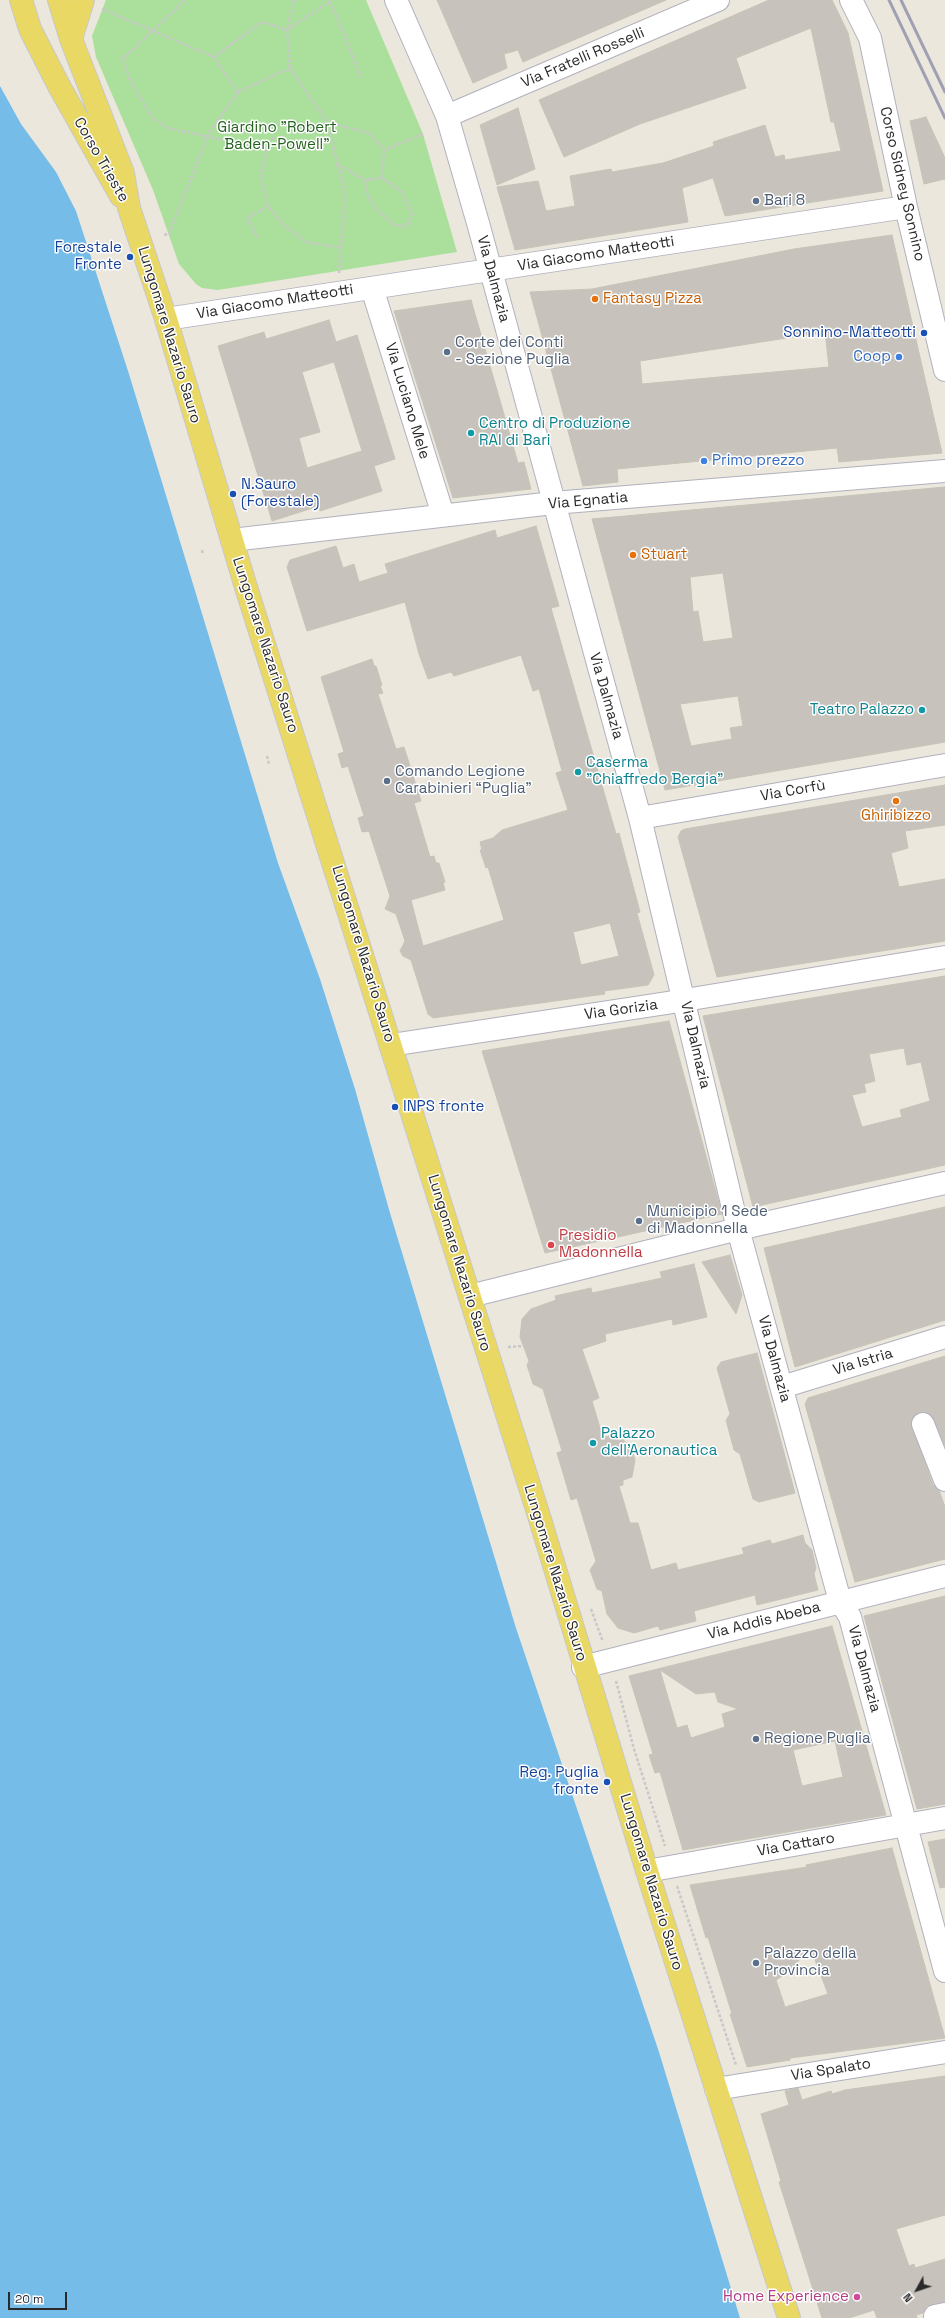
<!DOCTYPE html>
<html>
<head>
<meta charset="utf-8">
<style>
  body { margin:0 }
  #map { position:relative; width:945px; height:2318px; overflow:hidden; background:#ebe7dd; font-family:"Space Grotesk",sans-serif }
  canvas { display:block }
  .north { position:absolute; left:897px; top:2270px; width:40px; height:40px; -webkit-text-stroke:3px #fff; paint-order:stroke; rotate:230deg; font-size:11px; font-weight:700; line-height:16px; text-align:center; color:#2a2a2a }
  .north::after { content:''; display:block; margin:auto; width:14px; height:18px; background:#2a2a2a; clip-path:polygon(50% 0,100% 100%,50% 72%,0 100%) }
  .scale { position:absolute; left:8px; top:2292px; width:59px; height:18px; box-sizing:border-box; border:2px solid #2a2a2a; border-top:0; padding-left:5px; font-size:12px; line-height:14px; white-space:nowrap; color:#2a2a2a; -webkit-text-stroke:3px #fff; paint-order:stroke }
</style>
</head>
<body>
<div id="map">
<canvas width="945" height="2318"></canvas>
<div class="north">N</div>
<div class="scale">20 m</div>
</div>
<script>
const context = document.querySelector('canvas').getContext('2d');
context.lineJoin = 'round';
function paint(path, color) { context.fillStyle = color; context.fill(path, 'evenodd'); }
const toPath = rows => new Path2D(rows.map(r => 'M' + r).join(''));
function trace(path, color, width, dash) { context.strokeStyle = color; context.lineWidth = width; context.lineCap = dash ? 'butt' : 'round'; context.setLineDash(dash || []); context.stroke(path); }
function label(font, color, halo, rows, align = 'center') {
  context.font = font + ' "Space Grotesk",sans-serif'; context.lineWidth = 3; context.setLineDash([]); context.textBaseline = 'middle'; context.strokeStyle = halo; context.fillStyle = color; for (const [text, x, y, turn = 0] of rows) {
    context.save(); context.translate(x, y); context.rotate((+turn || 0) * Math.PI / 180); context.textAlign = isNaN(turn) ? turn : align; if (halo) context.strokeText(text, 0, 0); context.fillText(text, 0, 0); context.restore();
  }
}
const green = toPath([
  [106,0,366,0,423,134,457,252,218,290,202,288,196,284,179,264,153,190,96,57,92,36]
]);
const water = toPath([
  [0,86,21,124,56,172,76,211,129,374,278,863,320,979,355,1089,390,1213,516,1628,659,2052,740,2318,0,2318]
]);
const building = toPath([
  [437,0,666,0,523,62,518,50,504,54,507,68,473,83,437,0],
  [769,0,832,0,848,33,883,191,725,216,713,178,682,188,688,222,515,250,497,187,538,181,546,211,575,206,570,176,611,169,612,172,663,163,714,146,713,142,765,125,775,157,784,155,785,160,841,151,834,122,831,122,811,28,736,58,746,88,640,124,564,157,539,100,769,0],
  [518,108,535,169,497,185,480,125,518,108],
  [926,117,945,158,945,179,924,184,910,121,926,117],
  [892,235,942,453,839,462,837,448,617,469,618,482,583,486,530,292,592,289,794,249,892,235],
  [825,332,829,367,642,384,640,361,825,332],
  [471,300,518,463,524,462,531,489,453,498,394,311,471,300],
  [329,320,336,342,357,335,395,459,374,466,382,491,320,511,319,506,272,521,218,346,264,332,266,339,329,320],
  [334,362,362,451,307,468,299,438,320,432,302,372,334,362],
  [945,487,945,742,665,790,592,519,945,487],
  [723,573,733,638,703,642,698,611,693,612,690,577,723,573],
  [738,696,743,726,730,728,732,739,691,746,680,704,738,696],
  [536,526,559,606,551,608,616,834,619,833,640,912,637,913,654,975,648,985,604,991,605,994,433,1018,428,1014,411,960,403,956,400,951,405,941,396,914,385,909,390,896,369,831,362,832,358,818,364,816,348,766,342,768,338,754,344,752,321,677,372,659,374,666,376,666,382,685,380,686,383,693,378,694,396,749,404,747,421,801,414,803,430,857,434,856,436,863,439,863,445,882,443,883,445,890,411,900,423,946,504,920,488,867,486,868,480,850,482,850,480,842,493,838,502,830,568,810,556,773,562,771,539,689,533,691,521,655,454,676,451,672,428,679,419,654,405,602,307,631,287,567,290,560,336,546,343,568,354,564,359,582,388,573,385,564,495,530,497,538,536,526],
  [610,923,619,956,581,965,573,932,610,923],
  [945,785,945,825,905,831,908,848,891,853,899,887,945,879,945,941,717,977,678,837,681,831,685,829,945,785],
  [945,976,945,1165,753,1207,703,1016,945,976],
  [904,1048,907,1065,921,1062,930,1101,900,1110,902,1117,862,1127,852,1095,866,1092,864,1084,875,1081,869,1054,904,1048],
  [669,1021,722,1214,545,1253,482,1051,669,1021],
  [945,1207,945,1320,795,1367,764,1248,945,1207],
  [730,1255,742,1295,736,1314,702,1262,730,1255],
  [694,1264,707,1317,673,1325,672,1319,605,1334,606,1341,582,1349,599,1398,592,1401,603,1438,609,1436,611,1439,619,1436,631,1447,635,1460,632,1477,623,1480,623,1485,619,1486,630,1523,638,1523,651,1570,676,1563,678,1570,744,1554,742,1548,770,1540,772,1544,803,1535,805,1543,812,1550,816,1568,814,1574,818,1590,757,1605,755,1595,694,1611,696,1621,660,1630,658,1626,634,1633,618,1628,607,1614,602,1591,597,1589,590,1570,596,1561,577,1498,571,1500,557,1453,562,1451,543,1389,533,1384,527,1365,529,1361,520,1337,522,1319,531,1309,556,1300,555,1296,591,1288,592,1293,662,1278,660,1272,694,1264],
  [757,1353,795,1493,759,1502,753,1499,740,1454,734,1450,726,1420,730,1414,717,1368,721,1362,757,1353],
  [945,1356,945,1446,930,1414,924,1412,918,1413,913,1417,911,1423,933,1485,939,1490,945,1507,945,1559,855,1582,805,1404,808,1398,945,1356],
  [945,1596,945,1804,917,1809,864,1616,945,1596],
  [832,1626,886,1815,683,1850,660,1772,655,1773,649,1755,653,1754,629,1676,832,1626],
  [660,1670,696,1694,715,1692,718,1702,738,1709,722,1714,725,1727,691,1738,687,1725,677,1728,660,1670],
  [835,1741,843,1777,802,1786,793,1750,835,1741],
  [945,1839,945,1887,940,1888,928,1842,945,1839],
  [892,1848,945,2038,790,2058,790,2060,747,2067,730,2014,732,2014,708,1937,706,1938,690,1885,807,1867,806,1865,892,1848],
  [810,1947,828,1994,785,2007,776,1980,791,1970,810,1947],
  [945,2076,945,2215,896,2229,909,2266,914,2264,915,2268,945,2259,945,2302,927,2306,923,2313,916,2315,917,2318,877,2318,874,2310,849,2318,822,2318,779,2182,781,2181,761,2114,789,2105,785,2091,798,2088,802,2100,831,2091,832,2094,845,2090,945,2076]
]);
const path = toPath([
  [185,0,123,59,130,81,153,118,167,128,267,149],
  [294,0,287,30,290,68,327,122,345,193,339,273],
  [330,1,362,79],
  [102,9,214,57,238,92,208,135,169,234,163,235],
  [214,57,262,22,287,30,332,0],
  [238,92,290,68],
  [327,122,369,133,384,150,423,134],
  [274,137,267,149,261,174,268,206,284,225,306,242,340,248],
  [337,164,365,180,382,178,384,150],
  [365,180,368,196,379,212,394,225,406,227,412,214,402,192,382,178],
  [257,238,247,218,268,206],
  [202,550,203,555],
  [267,756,269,764],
  [508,1347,523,1346],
  [591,1609,603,1642],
  [616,1681,634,1749,665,1846],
  [677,1886,736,2065]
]);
const minor = toPath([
  [396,0,447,116,478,223,640,818,738,1229,840,1601,850,1617,945,1971],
  [851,0,870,38,906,207,945,370],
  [447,116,718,0],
  [372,288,443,515],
  [166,319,906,207],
  [232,540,553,503,945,471],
  [640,818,945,765],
  [391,1045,667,1003,945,957],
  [470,1296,738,1229,945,1183],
  [782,1387,945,1337],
  [923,1424,945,1480],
  [583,1667,945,1576],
  [647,1871,945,1818],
  [716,2089,945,2052],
  [935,2316,945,2314]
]);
const major = toPath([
  [21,0,30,29,59,86,121,196],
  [59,0,71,39,123,173,129,208,166,319,245,584,539,1516,647,1871,789,2318],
  [71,39,83,0]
]);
const rail = toPath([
  [889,0,945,118],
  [901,0,945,92]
]);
const markers = [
  [756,201,4,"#5c6f8a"],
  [130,257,4,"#1a4fb4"],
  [595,299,4,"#e8710a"],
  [924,333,4,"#1a4fb4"],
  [447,352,4,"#5c6f8a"],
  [899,357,4,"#3f7fe0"],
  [471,433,4,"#0f9aa8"],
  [704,461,4,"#3f7fe0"],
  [233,494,4,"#1a4fb4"],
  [633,555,4,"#e8710a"],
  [922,710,4,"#0f9aa8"],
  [578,772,4,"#0f9aa8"],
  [387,781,4,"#5c6f8a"],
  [896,801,4,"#e8710a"],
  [395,1107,4,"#1a4fb4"],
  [639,1221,4,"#5c6f8a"],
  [551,1245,4,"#e0444e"],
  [593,1443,4,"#0f9aa8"],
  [756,1739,4,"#5c6f8a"],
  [607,1782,4,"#1a4fb4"],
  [756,1963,4,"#5c6f8a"],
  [857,2297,4,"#d1479c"]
];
const streetNames = [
  ["Via Fratelli Rosselli",583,58,-23],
  ["Corso Trieste",101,160,60],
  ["Corso Sidney Sonnino",902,184,77],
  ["Via Giacomo Matteotti",596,254,-9],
  ["Via Dalmazia",493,279,75],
  ["Via Giacomo Matteotti",275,302,-9],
  ["Lungomare Nazario Sauro",169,335,73],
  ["Via Luciano Mele",407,401,73],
  ["Via Egnatia",588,501,-5],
  ["Lungomare Nazario Sauro",265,645,72],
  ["Via Dalmazia",606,696,74],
  ["Via Corfù",793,791,-10],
  ["Lungomare Nazario Sauro",363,954,73],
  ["Via Gorizia",621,1010,-8],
  ["Via Dalmazia",695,1045,77],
  ["Lungomare Nazario Sauro",459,1263,73],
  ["Via Dalmazia",774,1359,75],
  ["Via Istria",863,1362,-17],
  ["Lungomare Nazario Sauro",555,1573,73],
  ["Via Addis Abeba",764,1621,-14],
  ["Via Dalmazia",864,1669,75],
  ["Via Cattaro",796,1845,-10],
  ["Lungomare Nazario Sauro",651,1882,73],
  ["Via Spalato",831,2070,-9]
];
const parkNames = [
  ["Giardino \"Robert",277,128],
  ["Baden-Powell\"",277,145]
];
const serviceNames = [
  ["Bari 8",764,201],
  ["Corte dei Conti",455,343],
  ["- Sezione Puglia",455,360],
  ["Comando Legione",395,772],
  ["Carabinieri “Puglia”",395,789],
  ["Municipio 1 Sede",647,1212],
  ["di Madonnella",647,1229],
  ["Regione Puglia",764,1739],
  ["Palazzo della",764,1954],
  ["Provincia",764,1971]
];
const transitNames = [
  ["Forestale",122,248],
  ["Fronte",122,265],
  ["Sonnino-Matteotti",916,333],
  ["N.Sauro",241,485,"left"],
  ["(Forestale)",241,502,"left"],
  ["INPS fronte",403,1107,"left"],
  ["Reg. Puglia",599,1773],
  ["fronte",599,1790]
];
const foodNames = [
  ["Fantasy Pizza",603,299],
  ["Stuart",641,555],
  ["Ghiribizzo",896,816,"center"]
];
const shopNames = [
  ["Coop",891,357],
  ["Primo prezzo",712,461,"left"]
];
const cultureNames = [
  ["Centro di Produzione",479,424],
  ["RAI di Bari",479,441],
  ["Teatro Palazzo",914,710,"right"],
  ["Caserma",586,763],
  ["\"Chiaffredo Bergia\"",586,780],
  ["Palazzo",601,1434],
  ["dell'Aeronautica",601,1451]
];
const healthNames = [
  ["Presidio",559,1236],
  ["Madonnella",559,1253]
];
const hotelNames = [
  ["Home Experience",849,2297]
];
paint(green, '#abdf9c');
paint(water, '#75bde8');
paint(building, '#c7c3bc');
trace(building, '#c6c3b6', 1);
trace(minor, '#b0b1bd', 24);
trace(major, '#c8c8c8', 24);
trace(path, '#c8c8c8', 2.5, [3, 2]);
trace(minor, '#fff', 22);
trace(major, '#e9d964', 22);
trace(rail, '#a0a0b3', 3);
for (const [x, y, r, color] of markers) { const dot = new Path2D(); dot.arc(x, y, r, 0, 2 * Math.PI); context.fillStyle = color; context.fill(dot); trace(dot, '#fff', 1.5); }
label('15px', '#2a2a2a', '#fff', streetNames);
label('15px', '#24631e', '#fff', parkNames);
label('15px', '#4e5e75', '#fff', serviceNames, 'left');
label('15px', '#164399', '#fff', transitNames, 'right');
label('15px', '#c56008', '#fff', foodNames, 'left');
label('15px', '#366cbe', '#fff', shopNames, 'right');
label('15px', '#0d838f', '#fff', cultureNames, 'left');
label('15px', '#be3a42', '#fff', healthNames, 'left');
label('15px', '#b23c85', '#fff', hotelNames, 'right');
</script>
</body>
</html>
